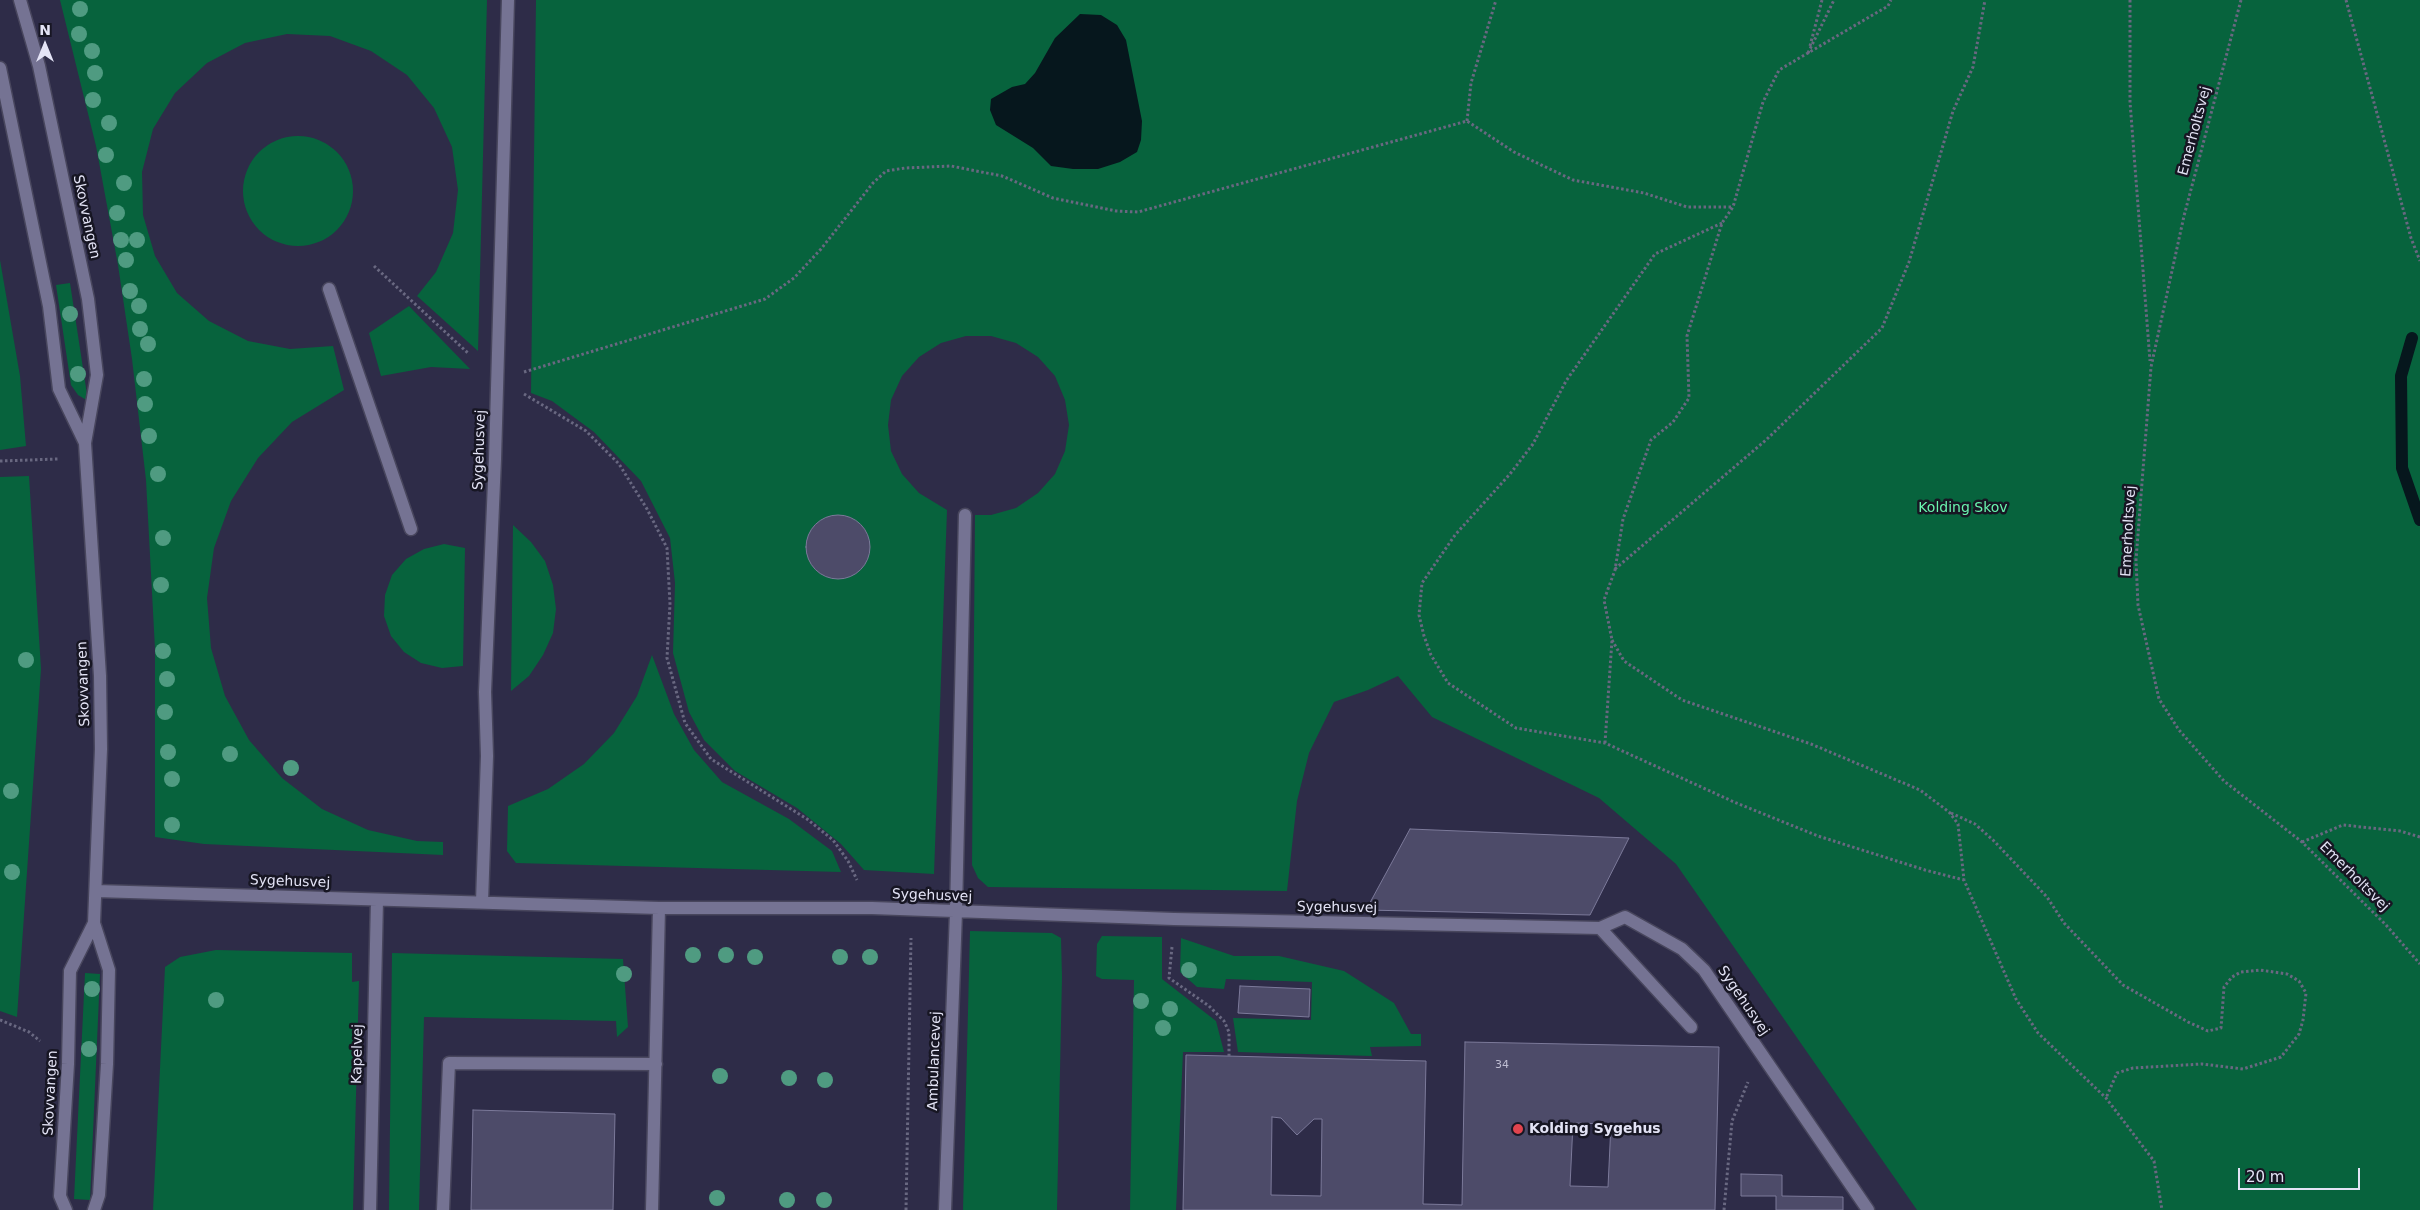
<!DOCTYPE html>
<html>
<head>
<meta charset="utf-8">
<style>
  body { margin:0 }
  #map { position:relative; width:2420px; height:1210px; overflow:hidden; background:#2e2c48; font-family:"DejaVu Sans",sans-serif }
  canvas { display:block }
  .north { position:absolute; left:20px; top:20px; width:50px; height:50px; -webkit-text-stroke:4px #171623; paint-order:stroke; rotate:0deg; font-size:14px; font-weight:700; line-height:20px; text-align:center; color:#e3e3f5 }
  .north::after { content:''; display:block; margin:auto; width:18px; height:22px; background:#e3e3f5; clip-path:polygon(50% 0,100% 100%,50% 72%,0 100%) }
  .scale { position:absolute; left:2238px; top:1168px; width:122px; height:22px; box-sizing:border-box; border:2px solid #e3e3f5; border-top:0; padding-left:6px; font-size:15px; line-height:18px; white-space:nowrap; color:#e3e3f5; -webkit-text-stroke:4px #171623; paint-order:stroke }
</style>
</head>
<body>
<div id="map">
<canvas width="2420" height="1210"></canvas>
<div class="north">N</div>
<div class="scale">20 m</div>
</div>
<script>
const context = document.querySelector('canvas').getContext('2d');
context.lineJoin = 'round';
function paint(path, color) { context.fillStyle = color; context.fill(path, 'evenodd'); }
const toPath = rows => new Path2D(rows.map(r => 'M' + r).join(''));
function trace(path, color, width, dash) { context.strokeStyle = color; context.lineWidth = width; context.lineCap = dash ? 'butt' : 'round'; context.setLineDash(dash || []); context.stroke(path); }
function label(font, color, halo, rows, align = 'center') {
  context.font = font + ' "DejaVu Sans",sans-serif'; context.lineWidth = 5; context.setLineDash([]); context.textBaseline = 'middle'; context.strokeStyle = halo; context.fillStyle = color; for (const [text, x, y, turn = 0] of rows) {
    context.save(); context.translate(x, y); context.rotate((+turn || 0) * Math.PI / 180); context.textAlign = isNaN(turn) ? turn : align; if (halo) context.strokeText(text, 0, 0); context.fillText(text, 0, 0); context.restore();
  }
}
const green = toPath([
  [60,0,487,0,478,351,417,296,436,272,453,233,458,190,452,147,434,108,407,75,371,51,330,36,287,34,245,43,207,63,175,93,153,129,142,172,143,215,155,256,177,293,209,321,248,341,290,349,333,346,344,390,292,422,258,458,231,501,214,548,207,598,211,648,225,696,249,740,282,778,322,809,368,830,417,841,443,842,443,855,204,844,155,837,155,649,146,480,132,359,118,265,96,146],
  [536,0,2420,0,2420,1210,1917,1210,1676,864,1599,798,1432,717,1398,676,1368,690,1334,702,1309,753,1297,801,1287,891,988,887,978,878,972,865,975,515,991,515,1016,508,1038,493,1055,474,1065,451,1069,425,1065,400,1055,376,1038,357,1016,343,991,336,966,336,941,343,919,357,902,376,891,400,888,425,891,451,902,474,919,493,947,510,934,874,864,870,841,844,797,808,735,771,704,740,689,712,673,653,675,583,670,538,641,481,594,432,552,401,531,393],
  '243 191a55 55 0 1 1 110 0a55 55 0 1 1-110 0Z',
  [0,260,20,376,26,446,0,450],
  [70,283,88,401,78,395,71,385,56,285],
  [409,306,470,369,431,367,381,376,369,333],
  [29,476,41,669,17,1017,0,1011,0,477],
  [513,525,531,542,545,561,553,585,556,609,553,633,543,655,529,676,511,691],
  [444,544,465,548,463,666,442,668,421,663,404,652,391,636,384,616,385,595,392,575,406,559,424,549],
  [652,655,674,714,694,750,722,782,789,819,832,851,841,872,516,863,507,851,508,806,548,789,584,764,614,733,637,696],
  [970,931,1052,933,1061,938,1062,977,1057,1210,963,1210],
  [1102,936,1162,937,1162,979,1216,1021,1224,1052,1183,1052,1176,1210,1130,1210,1134,980,1102,979,1096,976,1097,944],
  [1181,938,1234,956,1279,956,1344,971,1394,1003,1411,1034,1421,1034,1421,1046,1370,1047,1372,1056,1238,1052,1233,1018,1311,1020,1312,982,1226,979,1224,989,1197,987,1180,972],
  [216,950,352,953,352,982,359,981,353,1210,153,1210,165,967,180,957],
  [392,953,623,959,628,1027,617,1037,616,1021,424,1017,419,1210,389,1210],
  [85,973,100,974,90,1200,74,1199]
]);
const water = toPath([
  [1080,14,1101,15,1117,25,1126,40,1142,121,1141,140,1137,152,1120,162,1098,169,1073,169,1051,166,1033,148,996,125,990,110,991,99,1012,87,1025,84,1035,73,1055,38]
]);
const stream = toPath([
  [2412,338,2401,376,2402,468,2420,520]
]);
const building = toPath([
  '806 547a32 32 0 1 1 64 0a32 32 0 1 1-64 0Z',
  [1410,829,1629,838,1590,915,1366,910,1410,829],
  [1240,986,1310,989,1309,1017,1238,1013,1240,986],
  [1465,1042,1719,1047,1715,1210,1183,1210,1186,1055,1426,1061,1423,1204,1462,1205,1465,1042],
  [1272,1117,1281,1118,1297,1135,1314,1119,1322,1119,1321,1196,1271,1195,1272,1117],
  [1573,1123,1611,1124,1608,1187,1570,1186,1573,1123],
  [473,1110,615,1114,613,1210,471,1210,473,1110],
  [1741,1174,1782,1175,1782,1196,1843,1197,1843,1210,1776,1210,1776,1196,1741,1196,1741,1174]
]);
const path = toPath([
  [2130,0,2130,102,2150,361],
  [2241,0,2184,216,2151,367,2136,560,2138,605,2159,699,2179,730,2224,781,2302,842,2386,925,2420,964],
  [2346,0,2411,238,2420,261],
  [1810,46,1822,0],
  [1808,53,1834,0],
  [1467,121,1471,83,1496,0],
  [1722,223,1655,254,1566,381,1533,444,1510,474,1455,535,1422,583,1419,615,1424,636,1431,655,1448,683,1516,728,1605,743,1734,802,1818,836,1925,870,1964,880],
  [374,266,469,354],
  [524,372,765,299,794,278,821,249,873,183,886,171,905,168,951,166,1002,176,1053,198,1116,211,1138,212,1467,121,1514,152,1573,180,1644,193,1687,207,1733,207],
  [524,394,586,431,619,464,647,509,667,548,670,604,667,658,685,723,711,759,807,819,833,840,848,861,857,880],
  [0,461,58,459],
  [1615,569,1766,440,1882,328,1909,262,1953,111,1973,67,1985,0],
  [1612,640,1624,661,1682,700,1811,744,1920,790,1949,812,1958,824,1964,880,2016,999,2038,1033,2106,1098,2154,1161,2162,1210],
  [1605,743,1612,640,1604,600,1615,570,1623,519,1651,440,1673,422,1689,398,1687,336,1722,223,1733,207,1763,102,1779,70,1888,6,1891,0],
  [1951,813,1975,824,1993,840,2047,897,2064,923,2123,985,2188,1022,2208,1031,2221,1028,2224,987,2232,977,2241,972,2260,970,2287,974,2299,981,2306,993,2303,1020,2299,1034,2281,1057,2243,1069,2202,1064,2133,1068,2117,1073,2106,1098],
  [2302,842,2343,825,2400,831,2420,837],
  [1172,947,1169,978,1209,1006,1224,1021,1229,1032,1229,1056],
  [0,1020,29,1032,40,1041],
  [906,1210,911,938],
  [1724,1210,1732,1121,1748,1082]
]);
const minor = toPath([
  [20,0,39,66,88,299,97,375,85,443,100,676,101,749,94,923,109,970,107,1064,99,1195,94,1210],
  [0,68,49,306,59,389,85,443],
  [329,289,411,529],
  [96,891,659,908,872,908,1174,919,1600,928,1625,917,1682,949,1704,970,1868,1210],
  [482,902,487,756,485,692,495,459,508,0],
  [1600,928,1691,1027],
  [66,1210,60,1196,68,1064,70,971,94,923],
  [370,1210,377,900],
  [443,1210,449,1063,656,1064],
  [652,1210,659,908],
  [945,1210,956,912,965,515]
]);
const trees = [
  [80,9],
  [79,34],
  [92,51],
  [95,73],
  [93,100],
  [109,123],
  [106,155],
  [124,183],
  [117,213],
  [121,240],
  [137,240],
  [126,260],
  [130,291],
  [139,306],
  [70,314],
  [140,329],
  [148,344],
  [78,374],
  [144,379],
  [145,404],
  [149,436],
  [158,474],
  [163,538],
  [161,585],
  [163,651],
  [26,660],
  [167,679],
  [165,712],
  [168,752],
  [230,754],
  [291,768],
  [172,779],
  [11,791],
  [172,825],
  [12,872],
  [693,955],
  [726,955],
  [755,957],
  [840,957],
  [870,957],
  [1189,970],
  [624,974],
  [92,989],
  [216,1000],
  [1141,1001],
  [1170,1009],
  [1163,1028],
  [89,1049],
  [720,1076],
  [789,1078],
  [825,1080],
  [717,1198],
  [787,1200],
  [824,1200]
];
const markers = [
  [1518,1129,6,"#e0444e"]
];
const numberNames = [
  ["34",1502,1065]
];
const streetNames = [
  ["Emerholtsvej",2195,131,-75],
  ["Skovvangen",86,217,78],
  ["Sygehusvej",480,450,-88],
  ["Emerholtsvej",2129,531,-87],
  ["Skovvangen",84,684,-92],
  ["Emerholtsvej",2354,877,45],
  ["Sygehusvej",290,882,2],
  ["Sygehusvej",932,896,2],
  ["Sygehusvej",1337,908,1],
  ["Sygehusvej",1743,1001,56],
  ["Kapelvej",358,1054,-89],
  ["Ambulancevej",935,1061,-88],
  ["Skovvangen",51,1093,-87]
];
const parkNames = [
  ["Kolding Skov",1963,508]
];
const poiNames = [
  ["Kolding Sygehus",1529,1129]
];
paint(green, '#07633d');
paint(water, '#06171d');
trace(stream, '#06171d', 12);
paint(building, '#4d4b69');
trace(building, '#7c7a9a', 1);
trace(minor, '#48465d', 15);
trace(path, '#696881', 3, [2.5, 2.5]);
trace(minor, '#757393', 12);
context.fillStyle = '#4f9b81';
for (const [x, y] of trees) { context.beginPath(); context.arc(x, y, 8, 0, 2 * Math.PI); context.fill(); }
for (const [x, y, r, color] of markers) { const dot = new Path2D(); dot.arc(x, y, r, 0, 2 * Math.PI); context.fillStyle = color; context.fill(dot); trace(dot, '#171623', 2); }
label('11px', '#bebdd2', null, numberNames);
label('14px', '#e3e3f5', '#171623', streetNames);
label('14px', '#6af6af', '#171623', parkNames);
label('bold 14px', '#e3e3f5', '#171623', poiNames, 'left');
</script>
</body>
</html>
